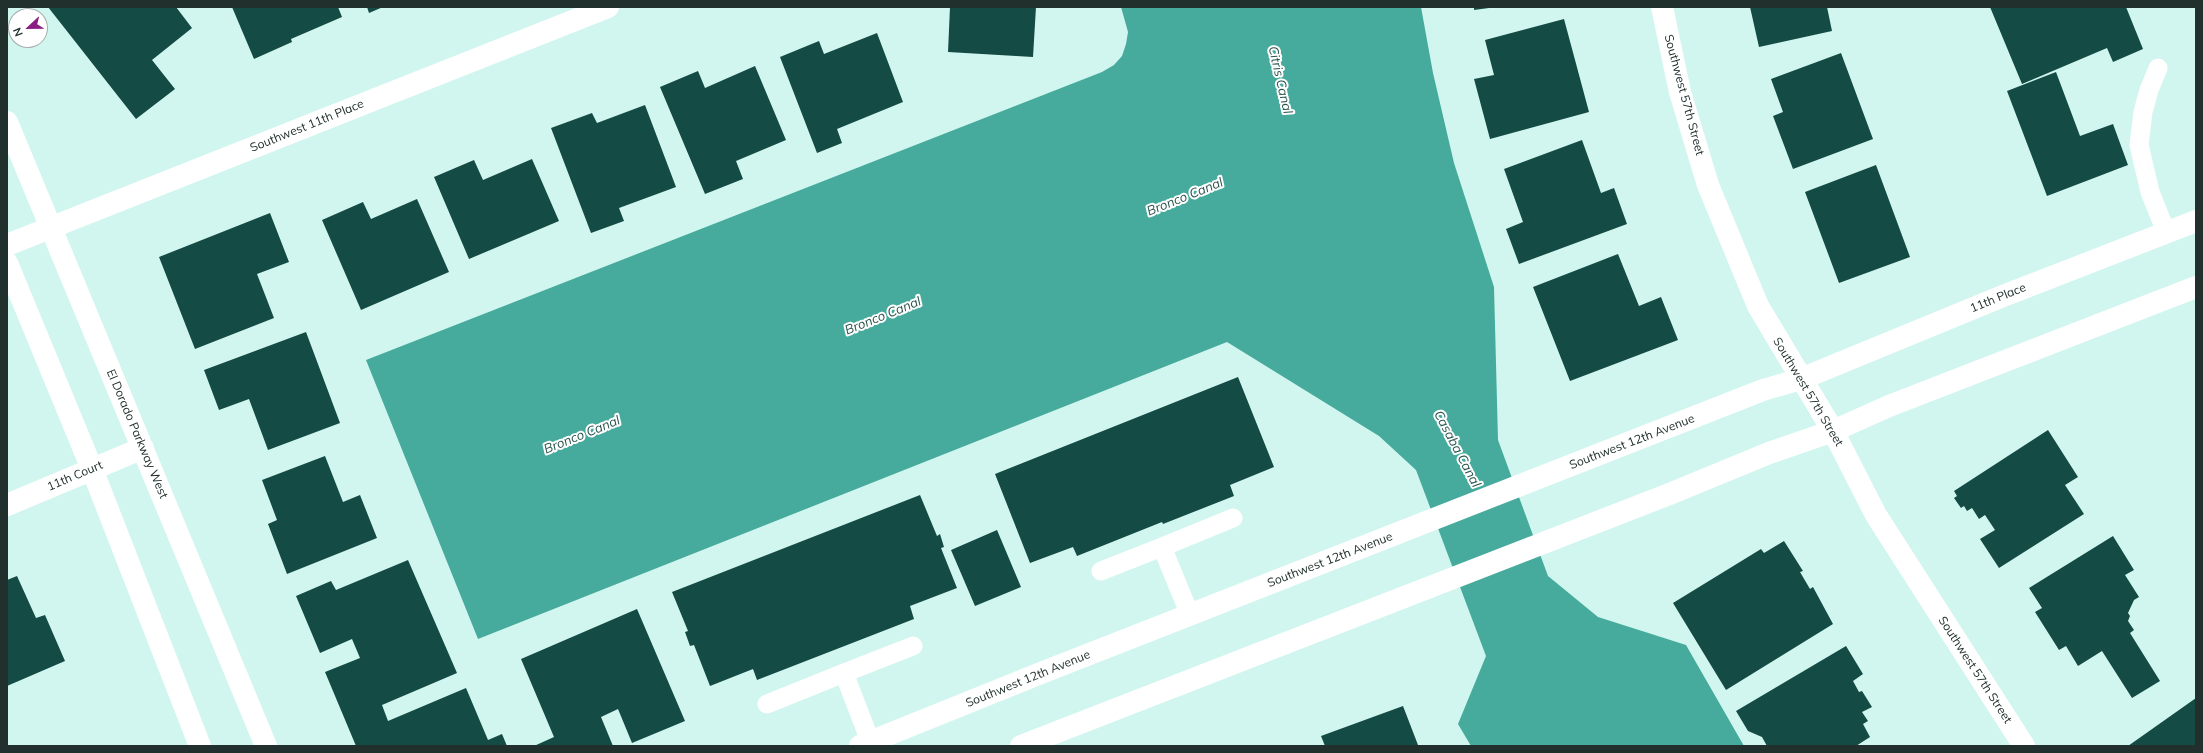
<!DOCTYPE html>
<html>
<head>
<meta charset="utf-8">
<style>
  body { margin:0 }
  #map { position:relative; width:2203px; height:753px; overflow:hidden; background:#d1f6ef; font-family:Mulish,sans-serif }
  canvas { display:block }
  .frame { position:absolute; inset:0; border:8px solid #21302d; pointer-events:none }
  .north { position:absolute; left:8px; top:8px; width:40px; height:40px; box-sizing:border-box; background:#fff; border:1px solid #a6acab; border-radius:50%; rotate:248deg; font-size:11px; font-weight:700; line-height:16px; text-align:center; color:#21302d }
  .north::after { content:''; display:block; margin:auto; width:14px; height:18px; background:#8b1e82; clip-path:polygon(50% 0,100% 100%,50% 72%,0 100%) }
</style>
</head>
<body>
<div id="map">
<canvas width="2203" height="753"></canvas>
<div class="frame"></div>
<div class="north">N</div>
</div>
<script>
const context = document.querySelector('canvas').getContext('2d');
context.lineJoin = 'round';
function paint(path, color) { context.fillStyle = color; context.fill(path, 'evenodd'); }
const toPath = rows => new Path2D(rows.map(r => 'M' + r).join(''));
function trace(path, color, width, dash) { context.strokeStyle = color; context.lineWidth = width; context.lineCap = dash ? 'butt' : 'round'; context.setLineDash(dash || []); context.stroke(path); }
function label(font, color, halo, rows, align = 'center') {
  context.font = font + ' Mulish,sans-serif'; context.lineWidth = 4; context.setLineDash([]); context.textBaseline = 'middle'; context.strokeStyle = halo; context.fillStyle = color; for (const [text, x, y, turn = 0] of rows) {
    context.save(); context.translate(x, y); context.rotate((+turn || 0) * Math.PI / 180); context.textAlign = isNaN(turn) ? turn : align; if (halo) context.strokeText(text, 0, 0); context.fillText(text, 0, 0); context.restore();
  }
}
const water = toPath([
  [1121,7,1421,7,1433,73,1454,163,1494,287,1498,440,1548,576,1598,617,1686,645,1744,746,1471,746,1458,724,1486,656,1416,470,1379,436,1227,342,478,639,366,360,1102,72,1114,65,1122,56,1126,44,1128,32]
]);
const building = toPath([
  [48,7,176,7,192,28,152,60,175,89,136,119],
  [232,7,338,7,342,17,291,39,292,42,254,59],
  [367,7,383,7,369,13],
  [950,7,1036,7,1033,57,948,52],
  [1474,7,1489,7,1489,8,1474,10],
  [1750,7,1827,7,1832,31,1759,47],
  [1990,7,2126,7,2143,49,2113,62,2107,48,2022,84],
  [1564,19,1589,112,1490,139,1474,79,1494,75,1485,40],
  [877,33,903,102,837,129,842,143,817,153,780,57,819,41,824,54],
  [1841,53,1873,139,1793,169,1773,116,1783,112,1771,79],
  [755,66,786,140,736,161,743,179,705,194,660,87,698,71,705,88],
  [2056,72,2080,136,2113,124,2128,165,2047,196,2007,91],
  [645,105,676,187,619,208,624,221,591,233,551,128,592,113,597,123],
  [1582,140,1601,193,1614,188,1627,224,1519,264,1506,229,1523,222,1504,169],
  [532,159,559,221,469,259,434,177,474,160,483,180],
  [1876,165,1910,257,1839,283,1805,192],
  [417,199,449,272,361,310,322,220,363,202,371,219],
  [270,213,289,262,257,274,274,318,195,349,159,257],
  [1618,254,1639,306,1661,297,1678,340,1570,381,1533,287],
  [306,332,340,423,268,450,249,399,219,410,204,370],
  [1238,377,1274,467,1230,485,1234,496,1163,524,1162,522,1077,556,1073,547,1030,563,995,474],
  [2048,430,2078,477,2065,485,2084,514,1999,568,1980,539,1995,530,1985,515,1979,519,1972,508,1967,511,1964,506,1961,508,1954,498,1957,496,1954,491],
  [325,456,343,502,360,495,377,538,287,574,268,524,277,520,262,480],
  [920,495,937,536,940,534,944,547,941,548,957,588,910,606,914,619,757,680,753,669,710,686,694,645,690,646,685,632,688,631,672,592],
  [997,530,1021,587,975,606,951,550],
  [2113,536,2134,570,2125,575,2139,597,2134,600,2128,613,2130,616,2128,621,2134,630,2130,633,2160,681,2132,698,2102,651,2078,666,2066,646,2059,650,2035,612,2042,608,2029,588],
  [1784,541,1803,571,1800,572,1810,589,1813,587,1833,624,1726,690,1673,603,1761,549,1764,553],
  [408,560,457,673,382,705,388,721,466,688,488,740,502,734,507,746,356,746,325,672,360,658,352,639,320,653,296,596,331,581,336,590],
  [17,576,36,618,45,615,65,661,7,686,7,580],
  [637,609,685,721,632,743,618,709,601,717,613,746,534,746,554,737,521,659],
  [1846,646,1863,674,1853,681,1859,692,1862,691,1872,707,1862,712,1868,721,1863,724,1870,737,1856,746,1767,746,1762,737,1748,731,1736,711],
  [2196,698,2196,746,2128,746],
  [1403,706,1418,745,1325,746,1321,736]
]);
const service = toPath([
  [2158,68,2149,90,2143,112,2139,145,2150,192,2166,232],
  [1162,547,1233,518],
  [1101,571,1162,547,1190,615],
  [844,673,913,646],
  [767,704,844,673,872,746]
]);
const minor = toPath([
  [1662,7,1680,92,1708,185,1758,306,1833,431,1876,515,2024,746],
  [7,245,608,7],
  [7,505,143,448]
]);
const tertiary = toPath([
  [7,122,266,746],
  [7,263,92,469,200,746],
  [860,746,1041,673,1763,390,1801,379,2003,296,2196,221],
  [1021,746,1672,493,1769,453,1833,431,1889,406,2196,287]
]);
const streetNames = [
  ["Southwest 57th Street",1684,95,75],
  ["Southwest 11th Place",307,126,-22],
  ["11th Place",1998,298,-22],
  ["Southwest 57th Street",1808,392,59],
  ["El Dorado Parkway West",137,434,67],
  ["Southwest 12th Avenue",1632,442,-21],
  ["11th Court",75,476,-23],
  ["Southwest 12th Avenue",1330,560,-21],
  ["Southwest 57th Street",1975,670,57],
  ["Southwest 12th Avenue",1028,679,-22]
];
const waterNames = [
  ["Citris Canal",1280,80,77],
  ["Bronco Canal",1185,197,-22],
  ["Bronco Canal",883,316,-22],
  ["Bronco Canal",582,435,-22],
  ["Casaba Canal",1457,449,62]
];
paint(water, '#46ab9c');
paint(building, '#144b44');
trace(service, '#fff', 19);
trace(minor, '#fff', 22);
trace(tertiary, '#fff', 22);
label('12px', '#21302d', '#fff', streetNames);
label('italic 13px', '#29554e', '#fff', waterNames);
</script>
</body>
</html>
